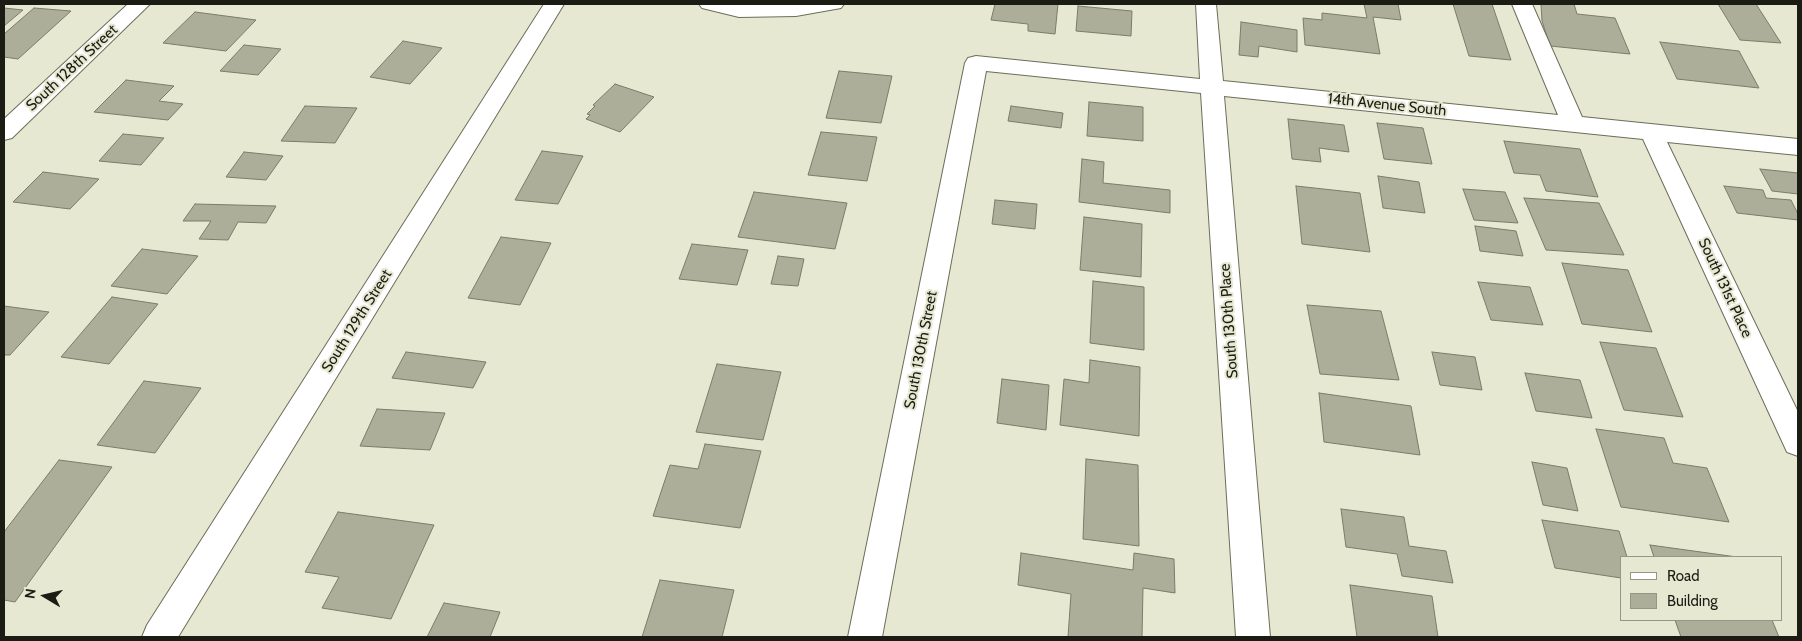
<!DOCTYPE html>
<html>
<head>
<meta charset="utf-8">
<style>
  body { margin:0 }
  #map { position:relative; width:1802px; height:641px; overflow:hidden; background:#e6e8d2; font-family:Cabin,sans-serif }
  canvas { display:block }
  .frame { position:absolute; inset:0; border:5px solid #1b1c14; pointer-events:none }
  .legend { position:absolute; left:1620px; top:556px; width:162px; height:65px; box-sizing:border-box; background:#e6e8d2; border:1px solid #959686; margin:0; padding:6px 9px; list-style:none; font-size:15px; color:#1b1c14 }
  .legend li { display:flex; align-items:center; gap:10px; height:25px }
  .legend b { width:25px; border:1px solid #959686 }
  .north { position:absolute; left:20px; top:571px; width:50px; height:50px; -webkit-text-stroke:4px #e6e8d2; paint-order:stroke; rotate:279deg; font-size:14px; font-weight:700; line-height:20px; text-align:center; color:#1b1c14 }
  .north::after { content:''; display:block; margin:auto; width:18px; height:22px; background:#1b1c14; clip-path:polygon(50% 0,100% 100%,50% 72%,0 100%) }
</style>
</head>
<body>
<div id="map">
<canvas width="1802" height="641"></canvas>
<div class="frame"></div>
<ul class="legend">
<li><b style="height:6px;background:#fff"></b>Road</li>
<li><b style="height:14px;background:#acae99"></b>Building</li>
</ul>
<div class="north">N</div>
</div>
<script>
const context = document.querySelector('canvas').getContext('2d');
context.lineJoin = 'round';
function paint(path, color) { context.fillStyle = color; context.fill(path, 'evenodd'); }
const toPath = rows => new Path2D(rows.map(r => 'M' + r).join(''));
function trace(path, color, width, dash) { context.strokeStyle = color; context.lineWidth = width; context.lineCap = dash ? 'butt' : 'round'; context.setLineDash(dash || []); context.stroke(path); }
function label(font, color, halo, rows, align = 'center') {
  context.font = font + ' Cabin,sans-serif'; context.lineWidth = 4; context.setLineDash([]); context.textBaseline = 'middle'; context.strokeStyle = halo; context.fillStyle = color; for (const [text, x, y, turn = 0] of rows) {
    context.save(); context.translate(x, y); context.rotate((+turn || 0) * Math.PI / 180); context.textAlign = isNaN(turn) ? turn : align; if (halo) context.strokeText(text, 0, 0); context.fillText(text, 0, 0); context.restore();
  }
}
const building = toPath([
  [995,4,1058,4,1055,34,1028,31,1028,24,991,20,995,4],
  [1364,4,1398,4,1401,20,1373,17,1380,54,1305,45,1303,18,1322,20,1322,13,1367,18,1364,4],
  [1453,4,1492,4,1511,60,1469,56,1453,4],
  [1541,4,1574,4,1577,14,1615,18,1630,54,1550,46,1542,21,1541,4],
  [1718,4,1756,4,1781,43,1740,40,1718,4],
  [1078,6,1132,11,1131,36,1076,31,1078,6],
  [4,8,23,10,4,26,4,8],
  [34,8,71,11,18,59,4,57,4,34,34,8],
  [195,12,256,20,226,51,163,43,195,12],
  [1241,22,1297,30,1297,52,1259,46,1258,57,1239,55,1241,22],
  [403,41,442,48,410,84,370,77,403,41],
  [1660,42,1739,51,1759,88,1677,79,1660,42],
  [244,45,281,49,258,75,220,71,244,45],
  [839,71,892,76,881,123,826,118,839,71],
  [126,80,174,86,159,101,183,104,168,120,94,112,126,80],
  [615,84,654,97,620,132,586,119,590,115,587,114,595,106,593,105,615,84],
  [1089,102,1143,107,1143,141,1087,136,1089,102],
  [305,106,357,108,335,143,281,141,305,106],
  [1011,106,1063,113,1061,128,1008,121,1011,106],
  [1288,119,1344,125,1349,152,1319,148,1321,162,1292,159,1288,119],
  [1377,123,1423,128,1432,164,1384,159,1377,123],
  [821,132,877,137,867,181,808,175,821,132],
  [123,134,164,138,141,165,99,161,123,134],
  [1504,141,1580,149,1598,197,1546,191,1540,175,1514,173,1504,141],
  [542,151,583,156,558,204,515,200,542,151],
  [244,152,283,156,266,180,226,177,244,152],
  [1082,159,1104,162,1103,183,1170,190,1170,213,1079,202,1082,159],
  [1760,169,1798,173,1798,194,1772,191,1760,169],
  [43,172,99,179,70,209,13,202,43,172],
  [1378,176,1419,182,1425,213,1383,208,1378,176],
  [1296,186,1360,193,1370,252,1302,244,1296,186],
  [1724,186,1763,190,1766,198,1791,200,1798,214,1798,220,1737,213,1724,186],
  [1463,189,1505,192,1518,223,1474,220,1463,189],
  [754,192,847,203,835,249,738,237,754,192],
  [1524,198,1599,203,1624,255,1546,250,1524,198],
  [995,200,1037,204,1035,229,992,224,995,200],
  [195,204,276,206,266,223,238,222,228,240,199,239,211,221,183,221,195,204],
  [1084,217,1142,224,1141,277,1080,270,1084,217],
  [1475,226,1516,231,1523,256,1480,251,1475,226],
  [501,237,551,243,520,305,468,298,501,237],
  [692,244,748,250,737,285,679,279,692,244],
  [142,249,198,256,167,294,111,286,142,249],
  [778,256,804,259,798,286,771,284,778,256],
  [1562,263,1628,270,1652,332,1582,324,1562,263],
  [1093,281,1144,287,1144,350,1090,343,1093,281],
  [1478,282,1530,287,1543,325,1491,320,1478,282],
  [112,297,158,304,109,364,61,357,112,297],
  [1307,305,1381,311,1399,380,1320,374,1307,305],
  [4,306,49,312,10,355,4,355,4,306],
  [1600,342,1656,348,1683,417,1624,410,1600,342],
  [406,352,486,362,473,388,392,378,406,352],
  [1432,352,1475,357,1482,390,1440,385,1432,352],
  [1090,360,1140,367,1139,436,1060,425,1064,379,1089,383,1090,360],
  [717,364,781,372,763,440,696,432,717,364],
  [1525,373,1580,380,1592,418,1536,411,1525,373],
  [1002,379,1049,385,1046,430,997,423,1002,379],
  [144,381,201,388,155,453,97,445,144,381],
  [1319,393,1411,406,1420,455,1324,442,1319,393],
  [377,409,445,413,430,450,360,446,377,409],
  [1596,429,1664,438,1673,463,1707,468,1729,522,1621,507,1596,429],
  [705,444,761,451,740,528,653,516,670,465,698,469,705,444],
  [1086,459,1138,465,1139,546,1083,539,1086,459],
  [59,460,112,467,15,602,4,600,4,532,59,460],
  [1532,462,1567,468,1578,511,1543,505,1532,462],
  [1341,509,1404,517,1409,546,1446,551,1453,583,1402,576,1397,554,1346,547,1341,509],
  [338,512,434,525,391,619,322,608,339,577,305,572,338,512],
  [1542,520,1619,531,1627,557,1621,557,1621,578,1555,568,1542,520],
  [1650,545,1737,557,1654,557,1650,545],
  [1021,553,1133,570,1134,553,1174,559,1175,593,1143,588,1142,637,1068,637,1071,594,1018,585,1021,553],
  [660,580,734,590,722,637,642,637,660,580],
  [1350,585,1432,596,1438,637,1357,637,1350,585],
  [444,603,500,612,490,637,427,637,444,603],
  [1675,620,1772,620,1779,637,1681,637,1675,620]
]);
const minor = toPath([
  [544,4,564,4,178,637,142,637,147,625,544,4],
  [699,4,739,5,844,4,841,8,796,16,739,17,702,8,699,4],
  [1196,4,1216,4,1223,81,1558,115,1512,4,1532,4,1582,117,1798,139,1798,155,1667,142,1798,412,1798,456,1787,452,1643,139,1224,96,1270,637,1236,637,1201,93,986,71,882,637,848,637,965,63,968,58,976,56,1200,79,1196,4]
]);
const major = toPath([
  [128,4,150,4,12,138,4,140,4,119,128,4]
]);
const streetNames = [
  ["South 128th Street",72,68,-43],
  ["14th Avenue South",1387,105,6],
  ["South 131st Place",1725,288,65],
  ["South 129th Street",357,321,-58],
  ["South 130th Place",1229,321,-94],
  ["South 130th Street",921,350,-79]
];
paint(building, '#acae99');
trace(building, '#7a7c68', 1);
trace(minor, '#6c6d5a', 2);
trace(major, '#6c6d5a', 2);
paint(minor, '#fff');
paint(major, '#fff');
label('15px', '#1b1c14', '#e6e8d2', streetNames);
</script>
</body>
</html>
